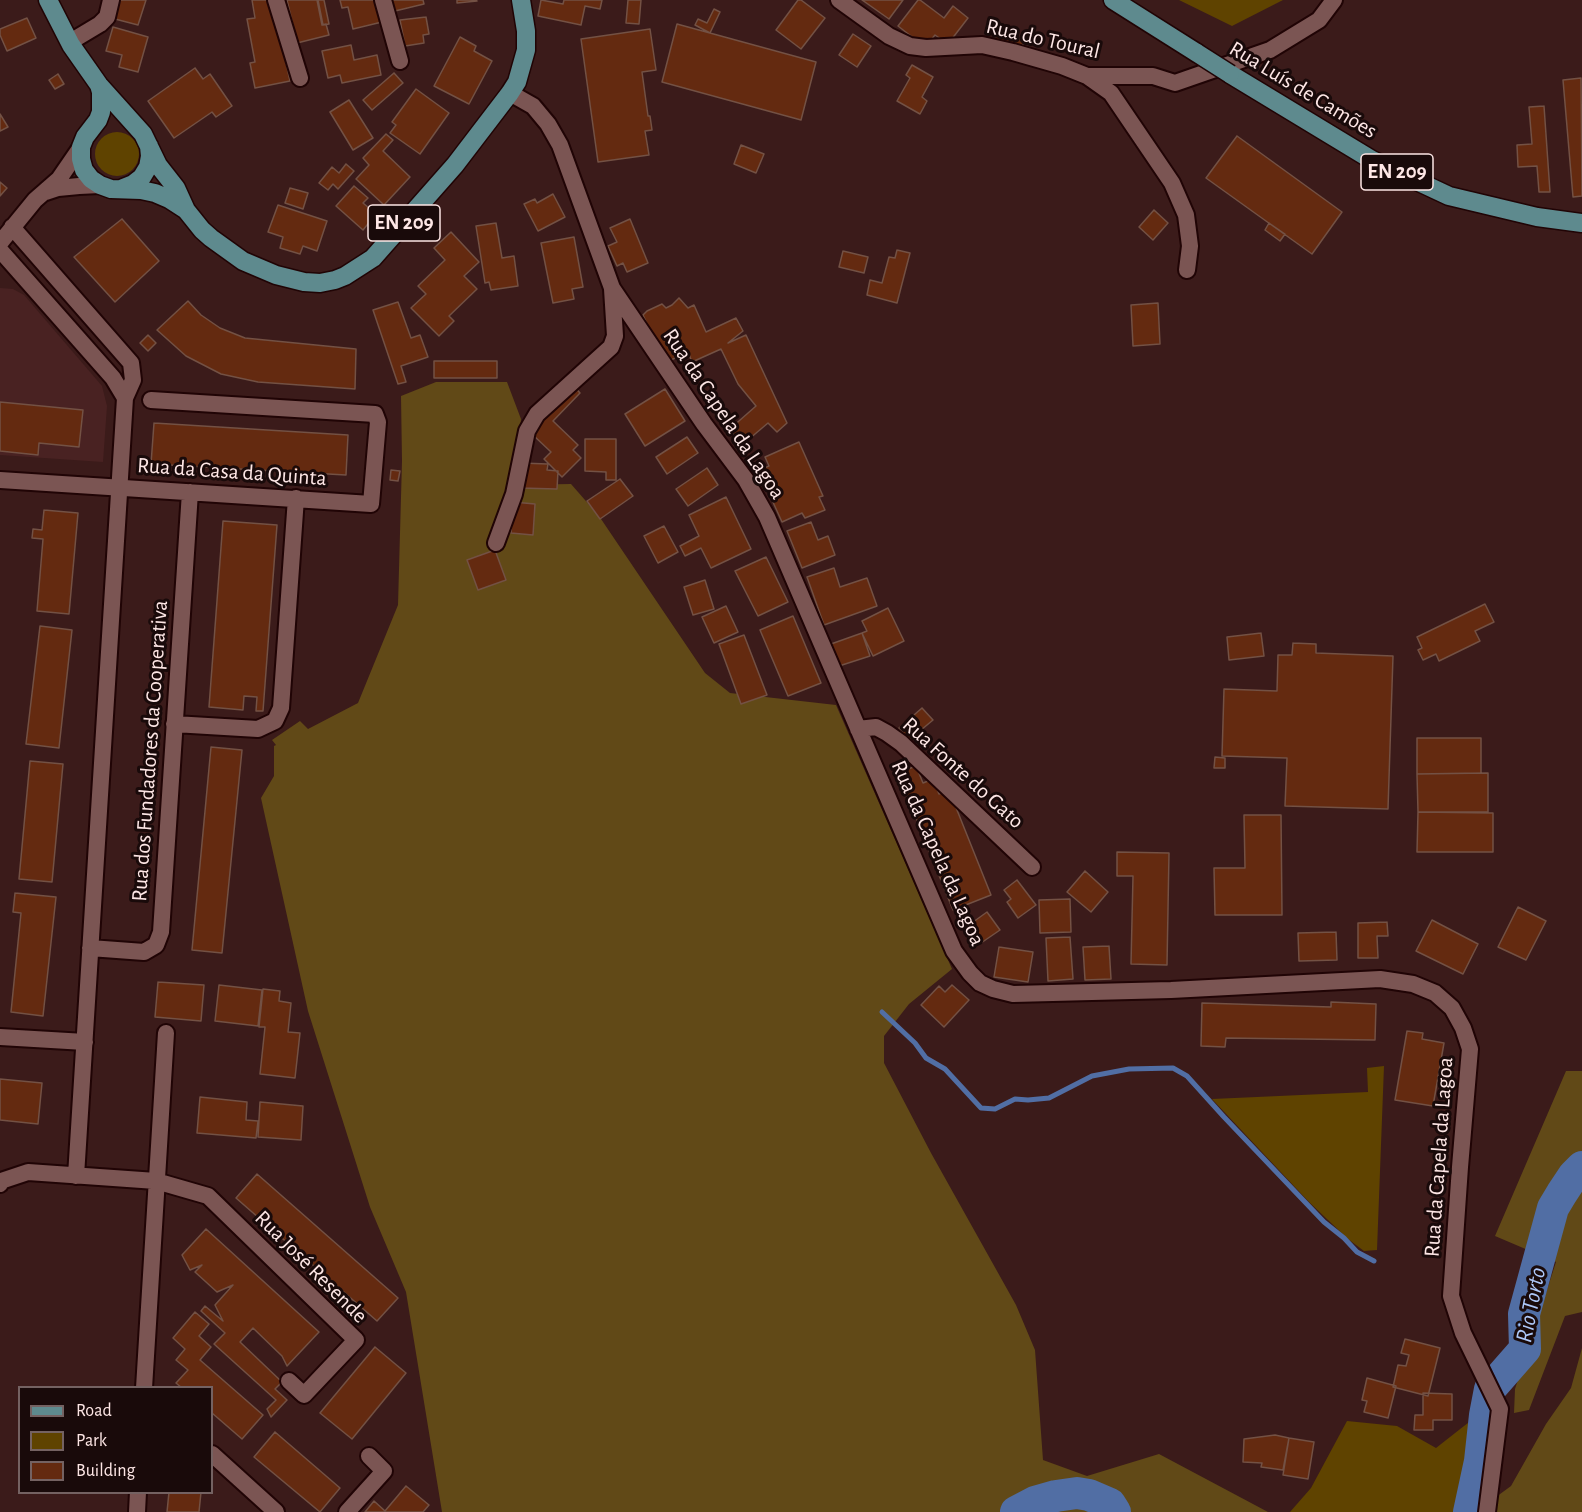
<!DOCTYPE html>
<html>
<head>
<meta charset="utf-8">
<style>
  body { margin:0 }
  #map { position:relative; width:1582px; height:1512px; overflow:hidden; background:#3b1b1a; font-family:"Alegreya Sans",sans-serif }
  canvas { display:block }
  .legend { position:absolute; left:18px; top:1386px; width:195px; height:108px; box-sizing:border-box; background:#190a0a; border:2px solid #746262; margin:0; padding:8px 10px; list-style:none; font-size:18px; color:#fde6e5 }
  .legend li { display:flex; align-items:center; gap:12px; height:30px }
  .legend b { width:30px; border:2px solid #746262 }
</style>
</head>
<body>
<div id="map">
<canvas width="1582" height="1512"></canvas>
<ul class="legend">
<li><b style="height:8px;background:#5e8a8e"></b>Road</li>
<li><b style="height:16px;background:#5f4300"></b>Park</li>
<li><b style="height:16px;background:#642a10"></b>Building</li>
</ul>
</div>
<script>
const context = document.querySelector('canvas').getContext('2d');
context.lineJoin = 'round';
function paint(path, color) { context.fillStyle = color; context.fill(path, 'evenodd'); }
const toPath = rows => new Path2D(rows.map(r => 'M' + r).join(''));
function trace(path, color, width, dash) { context.strokeStyle = color; context.lineWidth = width; context.lineCap = dash ? 'butt' : 'round'; context.setLineDash(dash || []); context.stroke(path); }
function label(font, color, halo, rows, align = 'center') {
  context.font = font + ' "Alegreya Sans",sans-serif'; context.lineWidth = 6; context.setLineDash([]); context.textBaseline = 'middle'; context.strokeStyle = halo; context.fillStyle = color; for (const [text, x, y, turn = 0] of rows) {
    context.save(); context.translate(x, y); context.rotate((+turn || 0) * Math.PI / 180); context.textAlign = isNaN(turn) ? turn : align; if (halo) context.strokeText(text, 0, 0); context.fillText(text, 0, 0); context.restore();
  }
}
const built = toPath([
  [0,288,13,289,24,295,102,386,107,406,103,462,0,455]
]);
const green = toPath([
  [1179,0,1283,0,1232,26],
  '95 154a22 22 0 1 1 44 0a22 22 0 1 1-44 0Z',
  [1384,1066,1377,1250,1364,1251,1348,1239,1309,1202,1212,1099,1368,1092,1367,1068],
  [1478,1415,1493,1421,1478,1512,1290,1512,1311,1488,1347,1421,1397,1426,1436,1448]
]);
const forest = toPath([
  [436,382,507,382,521,419,516,485,571,484,599,516,705,673,730,693,836,705,952,969,909,1004,884,1036,884,1063,931,1153,1016,1305,1035,1350,1043,1460,1087,1476,1159,1454,1268,1512,1118,1512,1111,1502,1090,1493,1077,1490,1056,1493,1034,1500,1010,1512,442,1512,406,1292,370,1207,308,1011,261,798,274,776,274,746,276,745,272,740,300,721,308,729,358,703,398,605,402,461,401,396],
  [1566,1071,1582,1071,1582,1312,1565,1316,1529,1410,1514,1413,1515,1389,1556,1262,1495,1236],
  [1582,1348,1582,1512,1493,1512,1496,1497,1511,1486,1546,1424,1571,1388],
  [1051,1501,1090,1503,1092,1512,1033,1512]
]);
const stream = toPath([
  [882,1012,915,1043,926,1058,945,1069,981,1108,995,1109,1015,1099,1028,1100,1049,1098,1092,1076,1129,1069,1173,1068,1187,1076,1224,1117,1324,1222,1344,1238,1357,1252,1374,1261]
]);
const river = toPath([
  [1016,1512,1035,1502,1056,1496,1077,1493,1089,1495,1110,1504,1115,1512],
  [1469,1512,1480,1461,1485,1415,1490,1389,1525,1349,1524,1314,1553,1208,1562,1193,1574,1175,1582,1167]
]);
const building = toPath([
  [120,0,146,0,138,25,115,19,120,0],
  [252,0,273,0,290,81,255,88,250,63,255,62,247,19,255,18,252,0],
  [287,0,317,0,322,25,326,24,329,35,297,43,287,0],
  [318,0,324,0,329,24,323,25,318,0],
  [340,0,377,0,382,22,353,29,348,7,342,8,340,0],
  [392,0,423,0,424,4,395,11,392,0],
  [457,0,476,0,477,1,457,3,457,0],
  [541,0,563,4,564,0,602,0,600,9,585,6,581,25,538,16,541,0],
  [628,0,641,0,639,24,626,23,628,0],
  [798,0,801,0,825,18,801,49,776,30,798,0],
  [862,0,903,0,889,19,862,0],
  [918,0,920,0,944,18,953,6,968,18,948,44,935,35,925,47,898,26,918,0],
  [714,9,720,12,710,33,695,25,698,19,707,23,714,9],
  [426,17,429,34,423,35,424,43,405,46,400,20,426,17],
  [27,18,36,38,7,51,0,35,0,29,27,18],
  [677,24,816,62,801,120,662,82,677,24],
  [113,27,148,37,138,72,119,67,122,55,106,51,113,27],
  [998,28,1024,41,1022,47,994,41,998,28],
  [650,29,656,70,642,72,648,116,650,116,652,130,645,131,649,155,598,162,581,39,650,29],
  [853,34,871,46,857,67,839,55,853,34],
  [460,37,476,46,474,51,492,61,469,104,434,86,460,37],
  [351,45,354,60,377,55,381,75,342,83,340,75,328,78,322,51,351,45],
  [912,65,933,77,922,97,927,101,920,114,897,101,910,78,906,75,912,65],
  [195,68,203,79,210,74,232,106,216,117,212,112,174,138,148,101,195,68],
  [394,73,403,83,372,110,363,100,394,73],
  [58,74,64,84,55,89,49,80,58,74],
  [1581,78,1582,196,1573,197,1563,80,1581,78],
  [416,89,449,113,420,154,390,133,396,125,392,122,416,89],
  [349,100,373,138,353,150,330,112,349,100],
  [1544,106,1550,192,1539,192,1537,166,1518,167,1517,145,1532,144,1529,107,1544,106],
  [0,114,8,127,0,131,0,114],
  [386,134,393,140,383,151,410,177,384,205,356,179,369,165,363,158,386,134],
  [1237,136,1342,212,1312,254,1206,178,1237,136],
  [741,145,764,154,756,173,734,164,741,145],
  [346,164,354,171,338,189,333,184,328,190,319,183,332,167,339,173,346,164],
  [0,182,7,188,0,196,0,182],
  [354,186,368,198,363,203,376,214,363,230,336,206,354,186],
  [290,188,308,193,303,209,285,203,290,188],
  [553,194,565,217,538,231,524,204,535,199,537,203,553,194],
  [278,205,327,221,317,251,303,246,300,254,280,248,283,237,268,232,278,205],
  [1154,210,1168,223,1153,240,1139,227,1154,210],
  [122,219,159,261,115,302,74,257,122,219],
  [630,219,648,263,627,272,623,263,617,266,608,246,617,242,610,228,630,219],
  [496,223,502,258,514,256,518,286,491,290,489,282,485,283,476,226,496,223],
  [1269,223,1285,234,1280,241,1265,230,1269,223],
  [451,232,479,262,464,276,477,289,449,316,454,321,439,336,411,308,426,294,418,286,445,260,434,248,451,232],
  [574,237,583,287,572,289,574,299,553,303,541,243,574,237],
  [897,250,910,253,897,303,867,295,870,280,882,283,889,257,895,258,897,250],
  [843,251,868,257,864,273,839,267,843,251],
  [679,298,688,308,694,305,706,332,736,318,743,331,728,343,746,335,787,423,777,432,768,423,742,445,734,436,731,428,756,406,738,384,721,349,692,362,688,352,671,360,655,342,643,315,647,311,662,304,666,308,672,305,679,298],
  [188,301,201,315,220,328,245,338,356,349,355,389,258,382,221,374,186,356,157,330,188,301],
  [398,302,411,338,420,335,428,357,401,366,406,382,398,384,373,310,398,302],
  [1158,303,1160,344,1133,346,1131,305,1158,303],
  [148,335,156,343,148,351,140,343,148,335],
  [434,361,497,361,497,378,434,378,434,361],
  [572,384,580,393,553,421,578,445,573,450,581,458,562,477,544,459,551,452,533,435,537,430,532,425,572,384],
  [665,389,685,421,645,446,625,414,665,389],
  [0,402,83,410,79,447,39,443,38,455,0,451,0,402],
  [154,423,348,435,346,475,151,464,154,423],
  [687,437,698,453,667,474,656,457,687,437],
  [585,439,616,439,616,480,606,480,606,472,585,471,585,439],
  [799,442,823,496,819,497,825,510,805,518,802,513,782,522,772,500,777,497,764,468,769,466,765,457,799,442],
  [521,463,548,464,547,470,558,471,557,489,520,488,521,463],
  [707,468,718,485,688,506,676,489,707,468],
  [391,470,400,471,398,481,390,480,391,470],
  [620,479,633,496,600,519,587,501,620,479],
  [726,497,751,549,711,568,701,548,685,556,680,546,699,536,689,515,726,497],
  [513,502,535,504,533,535,511,533,513,502],
  [44,510,78,513,69,614,37,611,43,539,32,538,33,529,42,530,44,510],
  [223,521,277,525,263,711,256,711,257,697,244,696,243,710,209,707,223,521],
  [811,522,818,540,828,536,835,555,802,568,787,531,811,522],
  [664,526,678,552,658,563,644,536,664,526],
  [495,550,506,580,478,590,467,560,495,550],
  [766,557,788,602,758,616,735,571,766,557],
  [834,568,840,587,867,578,877,606,824,625,807,577,834,568],
  [705,580,714,609,693,615,684,587,705,580],
  [1485,604,1494,622,1475,631,1480,641,1439,661,1436,654,1423,660,1418,650,1422,648,1417,637,1485,604],
  [726,606,738,632,714,643,702,617,726,606],
  [888,608,904,641,873,656,862,633,867,631,862,621,888,608],
  [793,616,821,683,788,696,760,630,793,616],
  [40,626,72,630,59,748,26,744,40,626],
  [862,633,870,656,839,666,831,644,862,633],
  [1261,633,1264,656,1229,660,1227,637,1261,633],
  [744,635,767,695,741,704,719,644,744,635],
  [1293,643,1316,644,1316,653,1393,656,1388,809,1285,806,1287,758,1222,756,1224,689,1277,691,1278,655,1292,655,1293,643],
  [922,708,933,720,909,740,899,728,922,708],
  [1417,738,1481,738,1481,773,1417,774,1417,738],
  [211,747,242,750,222,953,192,950,211,747],
  [1215,757,1225,758,1225,768,1214,768,1215,757],
  [30,761,63,764,52,882,19,879,30,761],
  [916,766,923,783,933,779,939,794,949,790,991,895,953,910,898,773,916,766],
  [1488,773,1488,812,1418,812,1417,774,1488,773],
  [1418,812,1493,813,1493,852,1417,852,1418,812],
  [1244,815,1281,815,1282,915,1215,915,1214,868,1245,868,1244,815],
  [1117,852,1169,853,1167,965,1131,964,1133,876,1117,876,1117,852],
  [1085,871,1108,892,1091,912,1067,892,1085,871],
  [1017,880,1036,905,1018,918,1007,902,1011,899,1004,890,1017,880],
  [15,893,56,897,43,1016,11,1012,21,913,13,912,15,893],
  [1070,899,1071,932,1040,933,1039,900,1070,899],
  [1518,907,1546,921,1526,960,1498,947,1518,907],
  [987,912,1000,930,981,943,969,925,987,912],
  [1432,920,1478,944,1463,974,1416,951,1432,920],
  [1387,922,1388,936,1377,936,1378,958,1358,958,1358,923,1387,922],
  [1336,932,1337,960,1299,961,1298,933,1336,932],
  [1070,937,1073,979,1048,981,1046,938,1070,937],
  [1109,946,1111,979,1085,980,1083,947,1109,946],
  [999,947,1033,952,1028,982,994,977,999,947],
  [158,982,204,985,201,1021,155,1017,158,982],
  [219,985,262,990,258,1026,215,1021,219,985],
  [952,985,969,1000,944,1027,921,1005,939,986,945,992,952,985],
  [263,989,280,991,279,1001,291,1003,288,1032,300,1033,295,1078,260,1074,265,1027,259,1027,263,989],
  [1331,1002,1376,1004,1375,1040,1226,1038,1225,1047,1201,1046,1202,1003,1331,1007,1331,1002],
  [1407,1031,1423,1033,1422,1039,1444,1043,1433,1106,1395,1100,1407,1031],
  [0,1079,42,1083,38,1124,0,1120,0,1079],
  [200,1097,247,1102,246,1120,258,1121,256,1138,197,1133,200,1097],
  [260,1102,303,1106,301,1140,258,1137,260,1102],
  [257,1174,398,1298,377,1321,236,1198,257,1174],
  [206,1229,319,1332,287,1366,282,1356,253,1328,240,1342,282,1382,275,1389,287,1400,271,1417,267,1409,276,1400,214,1344,225,1333,201,1311,205,1306,223,1321,215,1305,233,1285,217,1292,195,1272,202,1265,190,1270,182,1255,206,1229],
  [195,1312,209,1324,199,1336,211,1347,200,1360,263,1415,242,1439,212,1413,212,1388,182,1388,176,1383,188,1370,176,1360,185,1349,173,1338,195,1312],
  [1405,1339,1440,1348,1428,1396,1393,1387,1398,1365,1406,1366,1409,1355,1401,1353,1405,1339],
  [375,1347,406,1373,352,1439,320,1413,375,1347],
  [1367,1378,1396,1386,1388,1418,1364,1412,1367,1401,1362,1400,1367,1378],
  [1423,1393,1452,1394,1452,1420,1433,1420,1433,1430,1414,1430,1415,1415,1423,1415,1423,1393],
  [275,1432,340,1488,320,1512,254,1457,275,1432],
  [1275,1435,1289,1438,1283,1470,1261,1467,1262,1463,1243,1462,1244,1439,1275,1435],
  [1289,1438,1314,1442,1308,1479,1283,1475,1289,1438],
  [406,1486,429,1505,423,1512,365,1512,374,1501,385,1511,406,1486],
  [169,1492,201,1492,199,1512,167,1512,169,1492]
]);
const minor = toPath([
  [276,0,300,78],
  [383,0,400,61],
  [839,0,889,36,910,46,926,48,982,45,1013,52,1062,66,1087,76,1153,76,1175,83,1270,50,1319,20,1334,0],
  [70,42,100,24,107,17,111,0],
  [1087,76,1111,93,1172,183,1186,215,1190,246,1187,270],
  [510,93,533,106,548,124,560,145,612,288,704,424,746,480,767,517,954,951,970,973,980,983,993,989,1013,994,1171,990,1380,979,1413,984,1435,993,1452,1008,1463,1028,1470,1049,1460,1167,1451,1296,1463,1333,1500,1409,1487,1512],
  [46,192,58,188,79,186,100,185],
  [12,227,131,363,133,380,125,398,76,1176],
  [0,243,35,200,59,179,81,147],
  [0,250,113,378,125,398],
  [0,480,371,504,378,422,375,414,151,400],
  [496,543,514,494,527,431,537,414,611,347,615,336,612,289],
  [174,724,258,729,275,721,281,708,296,498],
  [858,729,876,727,887,733,901,743,1032,867],
  [90,948,144,952,156,945,161,932,190,492],
  [0,1037,85,1042],
  [0,1184,1,1181,28,1172,156,1181,208,1196,356,1340,304,1395,289,1381],
  [144,1388,166,1033],
  [212,1454,276,1512],
  [137,1512,138,1492],
  [347,1512,384,1471,369,1456]
]);
const major = toPath([
  [48,0,71,45,99,85,143,134,158,165,176,188,186,210,202,230,211,238,243,261,276,275,304,282,320,283,335,280,345,276,373,258,455,165,510,93,517,82,526,50,526,31,521,0],
  [1113,0,1197,53],
  [1230,74,1372,160,1449,196,1537,217,1582,223],
  [99,85,101,92,101,112,98,120,85,137,81,147,81,159,84,170,91,179,100,185,111,189,141,190,155,193,169,199,186,210],
  [123,188,133,184,142,177,148,167,150,156,149,146]
]);
const majorBridge = toPath([
  [1197,53,1230,74]
]);
const shields = [
  [1397,172,72],
  [404,223,72]
];
const shieldNames = [
  ["EN 209",1397,172],
  ["EN 209",404,223]
];
const streetNames = [
  ["Rua do Toural",1043,39,13],
  ["Rua Luís de Camões",1303,90,31],
  ["Rua da Capela da Lagoa",724,414,56],
  ["Rua da Casa da Quinta",232,472,4],
  ["Rua dos Fundadores da Cooperativa",150,751,-86],
  ["Rua Fonte do Gato",963,773,42],
  ["Rua da Capela da Lagoa",938,853,66],
  ["Rua da Capela da Lagoa",1439,1157,-86],
  ["Rua José Resende",311,1267,45]
];
const waterNames = [
  ["Rio Torto",1531,1305,-79]
];
paint(built, '#492222');
paint(green, '#5f4300');
paint(forest, '#614917');
trace(stream, '#516ea4', 5);
trace(river, '#516ea4', 32);
paint(building, '#642a10');
trace(building, '#735144', 1.5);
trace(minor, '#200405', 20);
trace(major, '#200405', 21);
trace(minor, '#7b5553', 16);
trace(major, '#5e8a8e', 18);
trace(majorBridge, '#200405', 21, []);
trace(majorBridge, '#5e8a8e', 18);
for (const [x, y, w] of shields) { const box = new Path2D(); box.roundRect(x - w / 2, y - 18, w, 36, 4.5); context.fillStyle = '#190a0a'; context.fill(box); trace(box, '#fde6e5', 1.5); }
label('bold 21px', '#fde6e5', null, shieldNames);
label('22px', '#fde6e5', '#190a0a', streetNames);
label('italic 24px', '#aec8f8', '#190a0a', waterNames);
</script>
</body>
</html>
